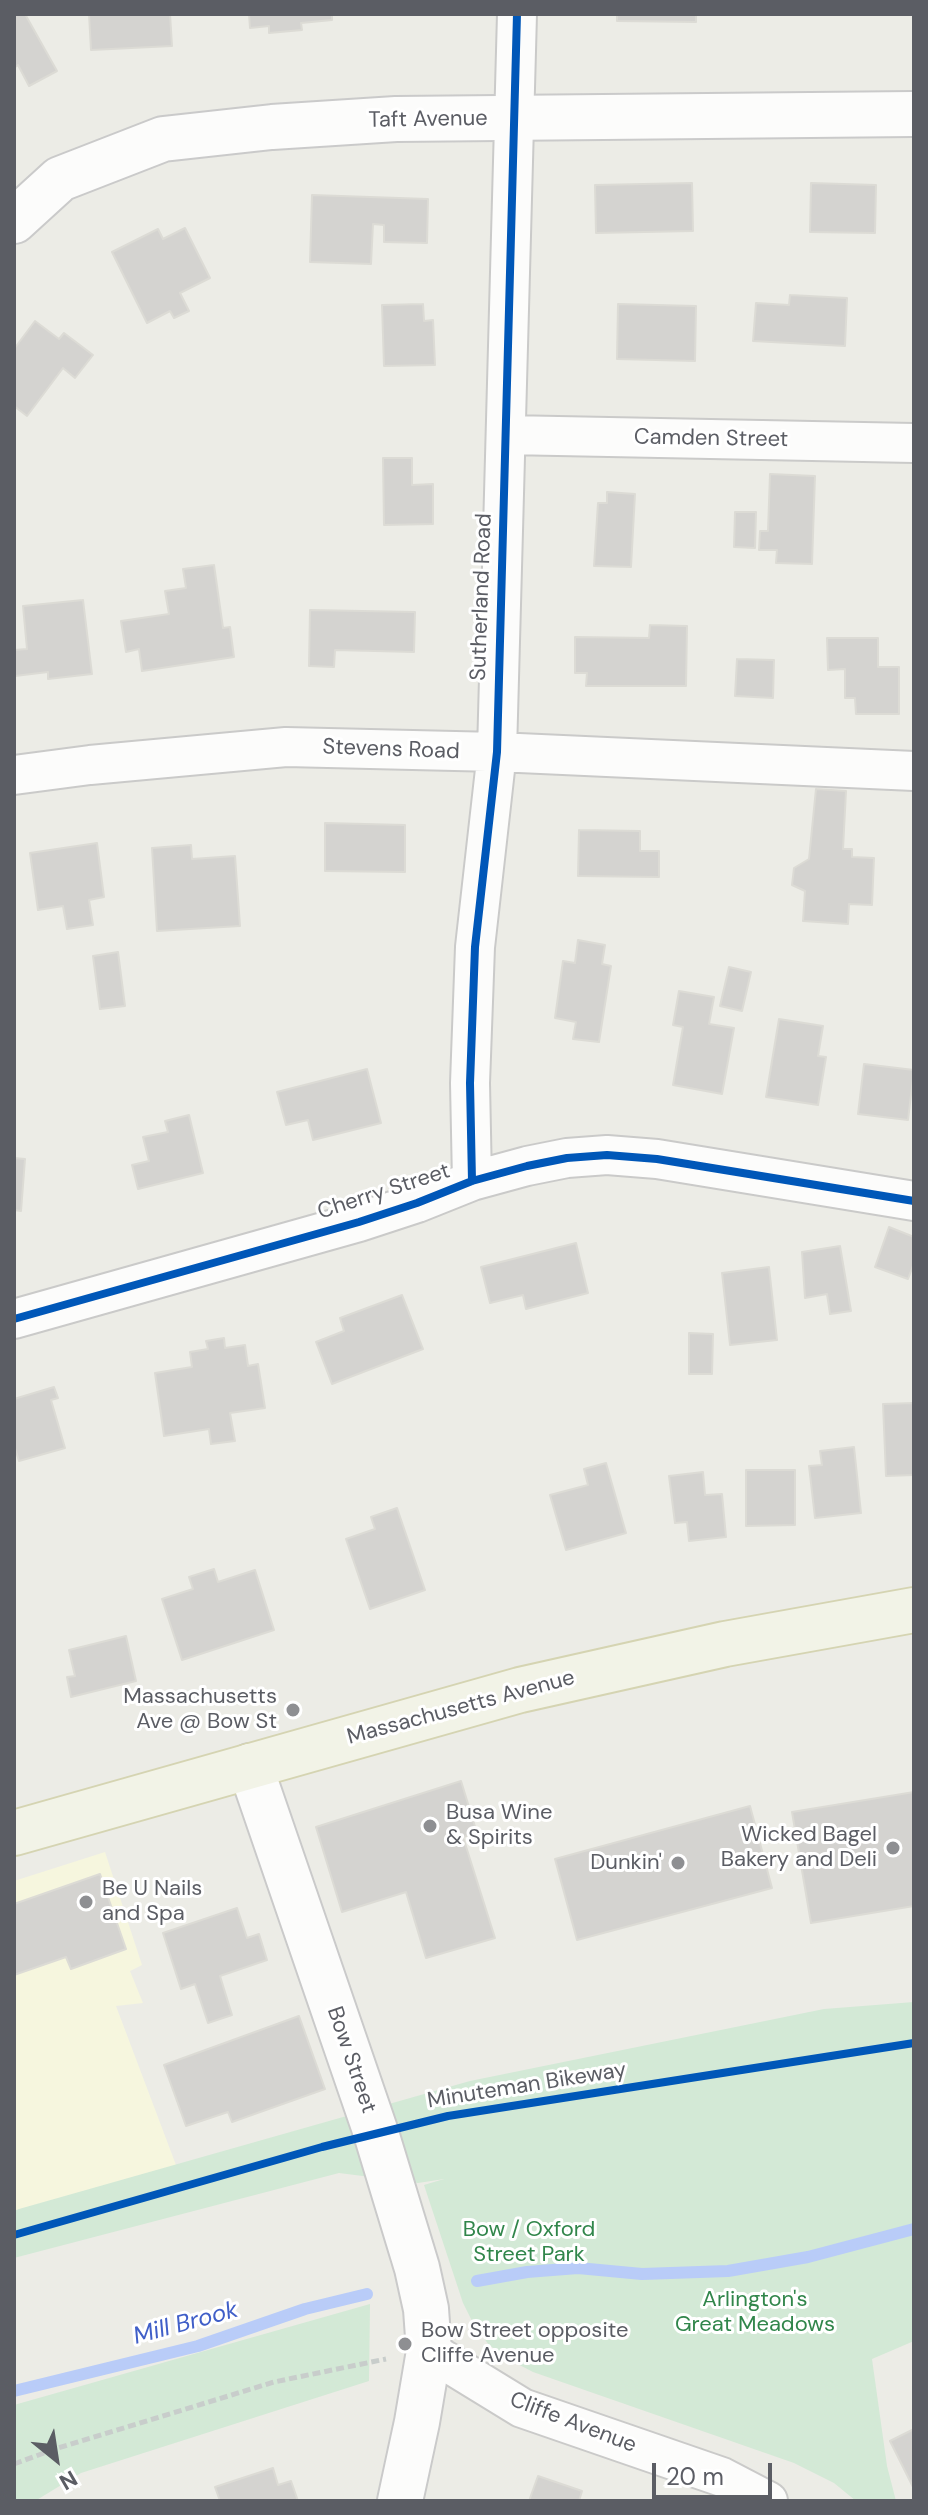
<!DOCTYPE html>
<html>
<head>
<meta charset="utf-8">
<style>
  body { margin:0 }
  #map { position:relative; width:928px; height:2515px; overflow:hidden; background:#ecece6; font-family:"DM Sans",sans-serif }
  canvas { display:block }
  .frame { position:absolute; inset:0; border:16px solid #5b5d64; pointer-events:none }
  .north { position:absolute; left:16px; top:2419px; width:80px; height:80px; -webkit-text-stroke:6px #fff; paint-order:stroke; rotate:150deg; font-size:22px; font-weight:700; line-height:32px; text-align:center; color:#5b5d64 }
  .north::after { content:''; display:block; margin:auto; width:28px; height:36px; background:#5b5d64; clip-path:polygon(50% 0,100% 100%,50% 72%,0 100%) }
  .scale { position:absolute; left:652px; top:2463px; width:120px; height:36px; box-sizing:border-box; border:4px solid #5b5d64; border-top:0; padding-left:10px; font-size:24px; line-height:28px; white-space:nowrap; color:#5b5d64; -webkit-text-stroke:6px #fff; paint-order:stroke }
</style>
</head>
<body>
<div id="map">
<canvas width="928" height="2515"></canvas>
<div class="frame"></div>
<div class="north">N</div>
<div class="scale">20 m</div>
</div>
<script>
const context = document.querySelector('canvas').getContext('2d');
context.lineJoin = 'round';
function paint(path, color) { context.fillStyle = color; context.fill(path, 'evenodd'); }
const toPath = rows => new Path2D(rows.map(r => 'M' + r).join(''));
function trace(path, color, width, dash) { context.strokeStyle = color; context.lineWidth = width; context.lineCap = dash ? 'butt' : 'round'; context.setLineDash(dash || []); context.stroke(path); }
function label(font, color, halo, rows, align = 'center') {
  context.font = font + ' "DM Sans",sans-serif'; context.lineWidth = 6; context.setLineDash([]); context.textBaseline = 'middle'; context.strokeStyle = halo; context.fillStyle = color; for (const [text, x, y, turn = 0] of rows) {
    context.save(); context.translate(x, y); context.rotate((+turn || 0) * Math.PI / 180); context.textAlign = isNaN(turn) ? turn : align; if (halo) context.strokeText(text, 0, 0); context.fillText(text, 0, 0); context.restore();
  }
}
const commercial = toPath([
  [105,1852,142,1965,130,1971,143,2003,116,2006,176,2165,14,2211,14,1881]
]);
const green = toPath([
  [914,2002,914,2341,872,2359,887,2466,896,2501,856,2501,834,2483,794,2463,533,2372,510,2360,489,2345,474,2325,463,2303,424,2185,444,2179,418,2183,339,2173,14,2258,14,2211,19,2209,470,2081,824,2009],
  [370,2304,369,2381,81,2473,35,2501,14,2501,14,2405]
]);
const stream = toPath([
  [477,2281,527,2272,578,2268,642,2274,728,2271,808,2257,914,2229],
  [14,2391,198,2346,305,2309,367,2294]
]);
const building = toPath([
  [16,14,25,14,57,71,29,86,18,65,14,68,14,15,16,14],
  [89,14,170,14,172,46,91,50,89,14],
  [249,14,332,14,332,20,301,23,302,30,269,33,269,26,250,28,249,14],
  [617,14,696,14,696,22,617,21,617,14],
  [692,183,693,231,596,233,595,185,692,183],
  [811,183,876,185,875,233,810,232,811,183],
  [312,195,428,199,427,243,384,242,384,225,373,224,371,264,310,262,312,195],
  [185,228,210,278,180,293,189,311,174,318,170,311,147,323,112,252,158,229,163,239,185,228],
  [790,295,847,298,845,346,753,341,756,303,789,305,790,295],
  [423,304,424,321,433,320,435,365,384,366,382,305,423,304],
  [618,304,696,306,695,361,617,359,618,304],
  [35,321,59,339,64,333,93,355,75,378,63,368,27,416,14,406,14,349,35,321],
  [383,458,412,458,412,485,433,484,433,524,384,525,383,458],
  [770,474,815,476,812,564,776,563,777,550,759,550,760,531,768,531,770,474],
  [607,492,635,494,631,567,594,566,598,503,607,503,607,492],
  [735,512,756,512,755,548,734,547,735,512],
  [214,565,223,628,230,627,234,657,142,671,139,649,126,652,121,621,169,614,165,591,186,588,183,569,214,565],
  [83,600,92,674,48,679,48,672,15,676,14,650,27,649,23,606,83,600],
  [310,610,415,612,414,652,335,650,334,667,309,666,310,610],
  [650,625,687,626,686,686,586,686,587,673,575,673,575,637,649,638,650,625],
  [827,638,878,638,878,667,899,667,899,714,856,714,855,698,845,698,845,669,828,670,827,638],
  [737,659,774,660,773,698,735,696,737,659],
  [816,789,846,791,843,849,852,849,852,857,874,858,872,905,849,904,848,924,803,921,805,891,792,885,794,868,809,859,816,789],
  [325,823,405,825,405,872,325,871,325,823],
  [579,830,640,831,640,851,659,851,659,877,578,876,579,830],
  [97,843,104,897,89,900,93,925,67,929,63,906,38,910,30,853,97,843],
  [191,845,192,859,235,856,240,926,157,931,152,848,191,845],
  [578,940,605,945,602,964,611,966,599,1042,573,1039,576,1022,555,1018,563,961,575,963,578,940],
  [118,952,125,1006,100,1009,93,956,118,952],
  [729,967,751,972,742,1011,720,1006,729,967],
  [679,991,714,997,709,1024,734,1028,722,1094,673,1085,683,1027,673,1025,679,991],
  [779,1019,823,1026,818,1056,826,1057,818,1105,766,1097,779,1019],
  [864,1064,914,1070,908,1120,858,1114,864,1064],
  [367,1069,381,1123,313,1140,308,1120,286,1125,277,1092,367,1069],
  [189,1115,203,1173,138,1189,132,1165,149,1161,143,1137,168,1132,165,1121,189,1115],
  [14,1158,25,1159,21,1211,14,1210,14,1158],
  [889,1227,914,1237,914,1263,908,1279,875,1267,889,1227],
  [576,1243,588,1293,526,1309,523,1295,490,1303,481,1267,576,1243],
  [840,1246,851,1311,830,1314,827,1294,805,1298,802,1252,840,1246],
  [769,1267,777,1340,730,1345,722,1273,769,1267],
  [402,1295,423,1349,332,1384,316,1342,344,1331,340,1318,402,1295],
  [689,1333,713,1334,712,1374,689,1374,689,1333],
  [224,1338,225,1348,245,1345,248,1366,258,1364,265,1408,230,1413,235,1441,211,1444,209,1429,164,1436,155,1373,192,1367,190,1352,208,1349,206,1341,224,1338],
  [54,1387,58,1398,51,1400,65,1448,19,1461,14,1445,14,1399,54,1387],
  [914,1403,914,1475,886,1476,883,1404,914,1403],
  [854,1447,861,1513,815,1518,809,1466,822,1465,820,1451,854,1447],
  [606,1463,626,1533,566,1550,550,1495,588,1485,584,1469,606,1463],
  [746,1470,795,1470,795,1525,746,1526,746,1470],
  [703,1472,705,1495,722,1494,726,1537,689,1541,687,1522,675,1523,669,1476,703,1472],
  [397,1508,425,1590,370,1609,346,1539,375,1529,371,1517,397,1508],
  [214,1569,218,1582,255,1570,274,1630,182,1660,162,1599,193,1589,189,1577,214,1569],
  [126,1636,136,1681,71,1697,67,1677,75,1676,69,1650,126,1636],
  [461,1781,477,1833,463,1837,495,1938,426,1958,406,1892,342,1912,316,1827,461,1781],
  [914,1792,914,1906,811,1923,792,1812,914,1792],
  [750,1806,772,1888,577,1940,555,1859,750,1806],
  [100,1874,126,1949,71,1969,66,1957,14,1975,14,1904,100,1874],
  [237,1908,247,1938,259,1934,267,1960,220,1976,232,2015,208,2023,195,1984,181,1989,163,1933,237,1908],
  [299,2016,325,2089,232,2122,228,2112,186,2126,164,2065,299,2016],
  [914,2429,914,2489,890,2441,914,2429],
  [273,2468,278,2485,291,2481,298,2501,220,2501,215,2487,273,2468],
  [538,2476,582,2491,579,2501,529,2501,538,2476]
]);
const path = toPath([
  [14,2464,55,2449,274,2382,386,2359]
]);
const street = toPath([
  [507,435,914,443],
  [14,775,90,765,286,747,497,752,914,771],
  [472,1181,470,1083,475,947,497,752,517,14],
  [14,1319,359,1222,417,1203,472,1181,527,1166,567,1158,607,1155,657,1159,914,1201],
  [429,2351,522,2408,722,2477,768,2501]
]);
const secondary = toPath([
  [14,221,60,179,163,139,272,127,396,119,914,114],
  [250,1766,376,2133,417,2268,426,2309,429,2351,417,2422,400,2501]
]);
const primary = toPath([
  [14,1833,520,1690,725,1644,914,1610]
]);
const cycleway = toPath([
  [472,1181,470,1083,475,947,497,752,517,14],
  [14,1319,359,1222,417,1203,472,1181,527,1166,567,1158,607,1155,657,1159,914,1201],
  [14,2235,322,2147,448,2116,914,2043]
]);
const markers = [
  [293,1710,8,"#8e8f92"],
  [430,1826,8,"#8e8f92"],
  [893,1848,8,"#8e8f92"],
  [678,1863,8,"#8e8f92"],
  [86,1902,8,"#8e8f92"],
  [405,2344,8,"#8e8f92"]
];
const streetNames = [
  ["Taft Avenue",428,120,-1],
  ["Camden Street",711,439,1],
  ["Sutherland Road",482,597,-88],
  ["Stevens Road",391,750,2],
  ["Cherry Street",384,1192,-18],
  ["Massachusetts Avenue",461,1708,-15],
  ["Bow Street",351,2060,71],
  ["Minuteman Bikeway",527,2086,-9],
  ["Cliffe Avenue",573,2423,21]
];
const poiNames = [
  ["Massachusetts",277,1697],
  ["Ave @ Bow St",277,1722],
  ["Busa Wine",446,1813,"left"],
  ["& Spirits",446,1838,"left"],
  ["Wicked Bagel",877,1835],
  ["Bakery and Deli",877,1860],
  ["Dunkin'",662,1863],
  ["Be U Nails",102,1889,"left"],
  ["and Spa",102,1914,"left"],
  ["Bow Street opposite",421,2331,"left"],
  ["Cliffe Avenue",421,2356,"left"]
];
const parkNames = [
  ["Bow / Oxford",529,2230],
  ["Street Park",529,2255],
  ["Arlington's",755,2300],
  ["Great Meadows",755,2325]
];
const waterNames = [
  ["Mill Brook",186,2324,-15]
];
paint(commercial, '#f6f6de');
paint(green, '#d3e9d6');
trace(stream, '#b9ccf8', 12);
paint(building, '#d4d3d0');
trace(building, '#dcdbd5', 2);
trace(street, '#cacac9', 42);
trace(secondary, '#cacaca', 48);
trace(primary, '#d5d4b2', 48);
trace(path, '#c8cdcb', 5, [8, 4]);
trace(street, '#fcfcfb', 38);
trace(secondary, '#fcfcfb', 44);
trace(primary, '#f2f3e7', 44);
trace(cycleway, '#0057b8', 8);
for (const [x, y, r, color] of markers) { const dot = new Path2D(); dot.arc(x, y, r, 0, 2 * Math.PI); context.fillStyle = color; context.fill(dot); trace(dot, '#fff', 3); }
label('22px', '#5b5d64', '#fff', streetNames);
label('22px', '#5b5d64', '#fff', poiNames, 'right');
label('22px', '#31864b', '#fff', parkNames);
label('italic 24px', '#405fc8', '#fff', waterNames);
</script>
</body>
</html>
